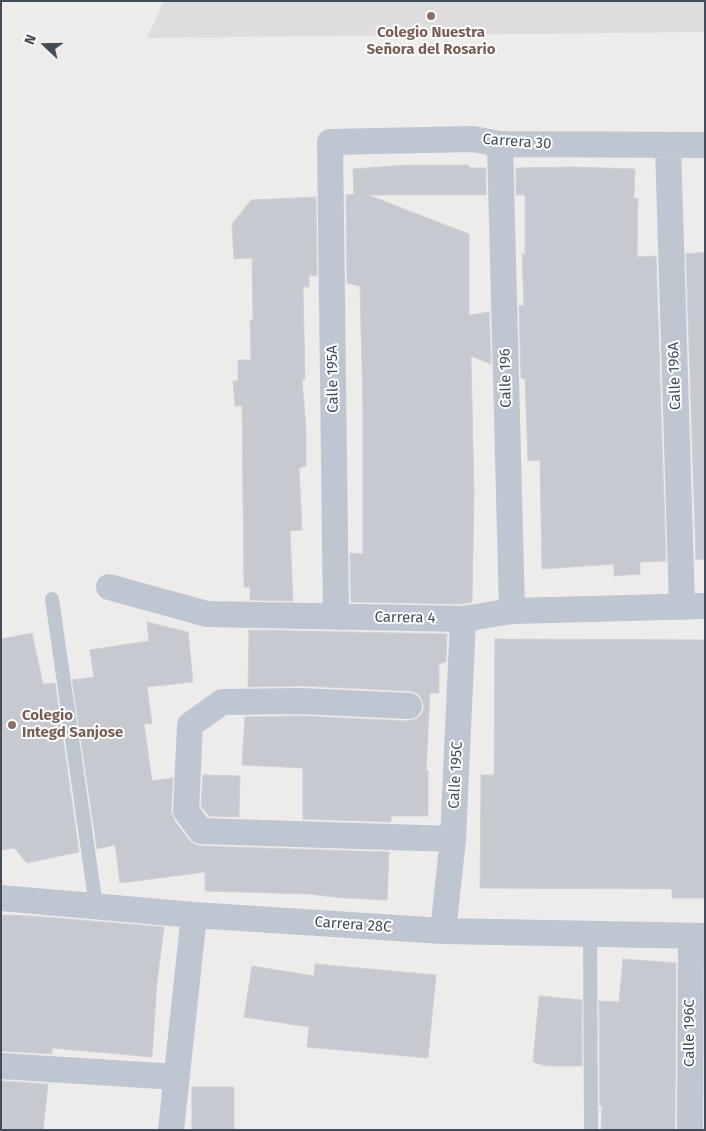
<!DOCTYPE html>
<html>
<head>
<meta charset="utf-8">
<style>
  body { margin:0 }
  #map { position:relative; width:706px; height:1131px; overflow:hidden; background:#eeebeb; font-family:"Fira Sans",sans-serif }
  canvas { display:block }
  .frame { position:absolute; inset:0; border:2px solid #434d59; pointer-events:none }
  .north { position:absolute; left:20px; top:20px; width:50px; height:50px; -webkit-text-stroke:4px #fff; paint-order:stroke; rotate:291deg; font-size:14px; font-weight:700; line-height:20px; text-align:center; color:#434d59 }
  .north::after { content:''; display:block; margin:auto; width:18px; height:22px; background:#434d59; clip-path:polygon(50% 0,100% 100%,50% 72%,0 100%) }
</style>
</head>
<body>
<div id="map">
<canvas width="706" height="1131"></canvas>
<div class="frame"></div>
<div class="north">N</div>
</div>
<script>
const context = document.querySelector('canvas').getContext('2d');
context.lineJoin = 'round';
function paint(path, color) { context.fillStyle = color; context.fill(path, 'evenodd'); }
const toPath = rows => new Path2D(rows.map(r => 'M' + r).join(''));
function trace(path, color, width, dash) { context.strokeStyle = color; context.lineWidth = width; context.lineCap = dash ? 'butt' : 'round'; context.setLineDash(dash || []); context.stroke(path); }
function label(font, color, halo, rows, align = 'center') {
  context.font = font + ' "Fira Sans",sans-serif'; context.lineWidth = 4; context.setLineDash([]); context.textBaseline = 'middle'; context.strokeStyle = halo; context.fillStyle = color; for (const [text, x, y, turn = 0] of rows) {
    context.save(); context.translate(x, y); context.rotate((+turn || 0) * Math.PI / 180); context.textAlign = isNaN(turn) ? turn : align; if (halo) context.strokeText(text, 0, 0); context.fillText(text, 0, 0); context.restore();
  }
}
const education = toPath([
  [164,1,705,1,705,32,147,38]
]);
const building = toPath([
  [407,165,469,165,469,168,486,168,486,195,368,195,469,234,469,315,489,312,491,364,471,356,474,494,472,602,462,604,351,602,350,553,363,554,363,411,360,286,347,283,346,195,354,194,353,169,407,165],
  [573,167,635,169,634,199,638,198,637,257,656,256,666,561,640,562,640,574,614,576,614,564,542,569,540,460,528,461,525,379,521,378,519,306,524,305,522,254,525,255,525,195,516,195,516,168,573,167],
  [316,197,317,276,309,275,309,287,303,287,305,379,302,379,306,429,306,466,299,468,302,530,290,531,293,601,250,600,250,587,244,587,242,406,235,406,233,381,238,381,238,360,251,360,250,320,253,320,252,258,234,259,232,224,251,200,316,197],
  [705,252,705,559,696,560,686,254,705,252],
  [147,622,188,632,193,682,147,687,152,724,144,724,152,781,173,778,171,811,174,820,189,840,194,844,201,846,389,852,387,900,344,898,308,894,205,891,205,872,120,883,115,845,97,849,72,680,94,677,90,650,149,641,147,622],
  [249,630,447,634,446,662,439,664,439,693,430,693,426,771,428,770,428,816,391,816,391,822,303,819,303,768,242,765,245,717,301,716,408,721,416,719,422,714,424,707,422,699,417,693,410,691,302,686,248,687,249,630],
  [32,633,43,684,55,683,79,852,27,863,14,848,1,850,1,639,32,633],
  [495,639,705,640,705,898,672,898,672,889,480,888,481,775,494,775,495,639],
  [203,775,240,776,239,817,209,816,201,806,203,775],
  [1,915,31,916,164,927,157,982,152,1057,52,1048,52,1054,1,1051,1,915],
  [623,959,676,963,675,1130,601,1130,602,1106,600,1106,599,1001,619,1002,623,959],
  [315,964,436,975,428,1058,307,1047,309,1027,244,1017,252,966,314,976,315,964],
  [539,996,582,1000,582,1066,546,1066,533,1062,539,996],
  [1,1081,48,1084,43,1130,1,1130,1,1081],
  [192,1087,234,1087,234,1130,192,1130,192,1087]
]);
const service = toPath([
  [52,599,96,906],
  [590,934,591,1130]
]);
const minor = toPath([
  [500,144,512,611],
  [668,146,682,607],
  [109,587,207,614,463,619,512,611,705,606],
  [336,617,330,142,473,139,500,144,705,145],
  [409,706,301,701,222,702,190,725,186,811,201,831,453,839],
  [1,898,194,915,443,931,705,936],
  [443,931,453,839,463,619],
  [1,1066,176,1077],
  [171,1130,194,915],
  [690,1130,691,936]
]);
const markers = [
  [431,16,5,"#8d6e63"],
  [12,725,5,"#8d6e63"]
];
const educationNames = [
  ["Colegio Nuestra",431,33],
  ["Señora del Rosario",431,50],
  ["Colegio",22,716,"left"],
  ["Integd Sanjose",22,733,"left"]
];
const streetNames = [
  ["Carrera 30",517,142,4],
  ["Calle 196A",675,376,-92],
  ["Calle 196",506,378,-91],
  ["Calle 195A",333,379,-91],
  ["Carrera 4",405,618,1],
  ["Calle 195C",456,775,-87],
  ["Carrera 28C",353,925,4],
  ["Calle 196C",690,1033,-90]
];
paint(education, '#dfdcdd');
paint(building, '#c7c9d1');
trace(building, '#cfd1d7', 1);
trace(service, '#bdc6d1', 14);
trace(minor, '#bdc6d1', 26);
for (const [x, y, r, color] of markers) { const dot = new Path2D(); dot.arc(x, y, r, 0, 2 * Math.PI); context.fillStyle = color; context.fill(dot); trace(dot, '#fff', 2); }
label('bold 15px', '#785e54', '#fff', educationNames);
label('15px', '#434d59', '#fff', streetNames);
</script>
</body>
</html>
